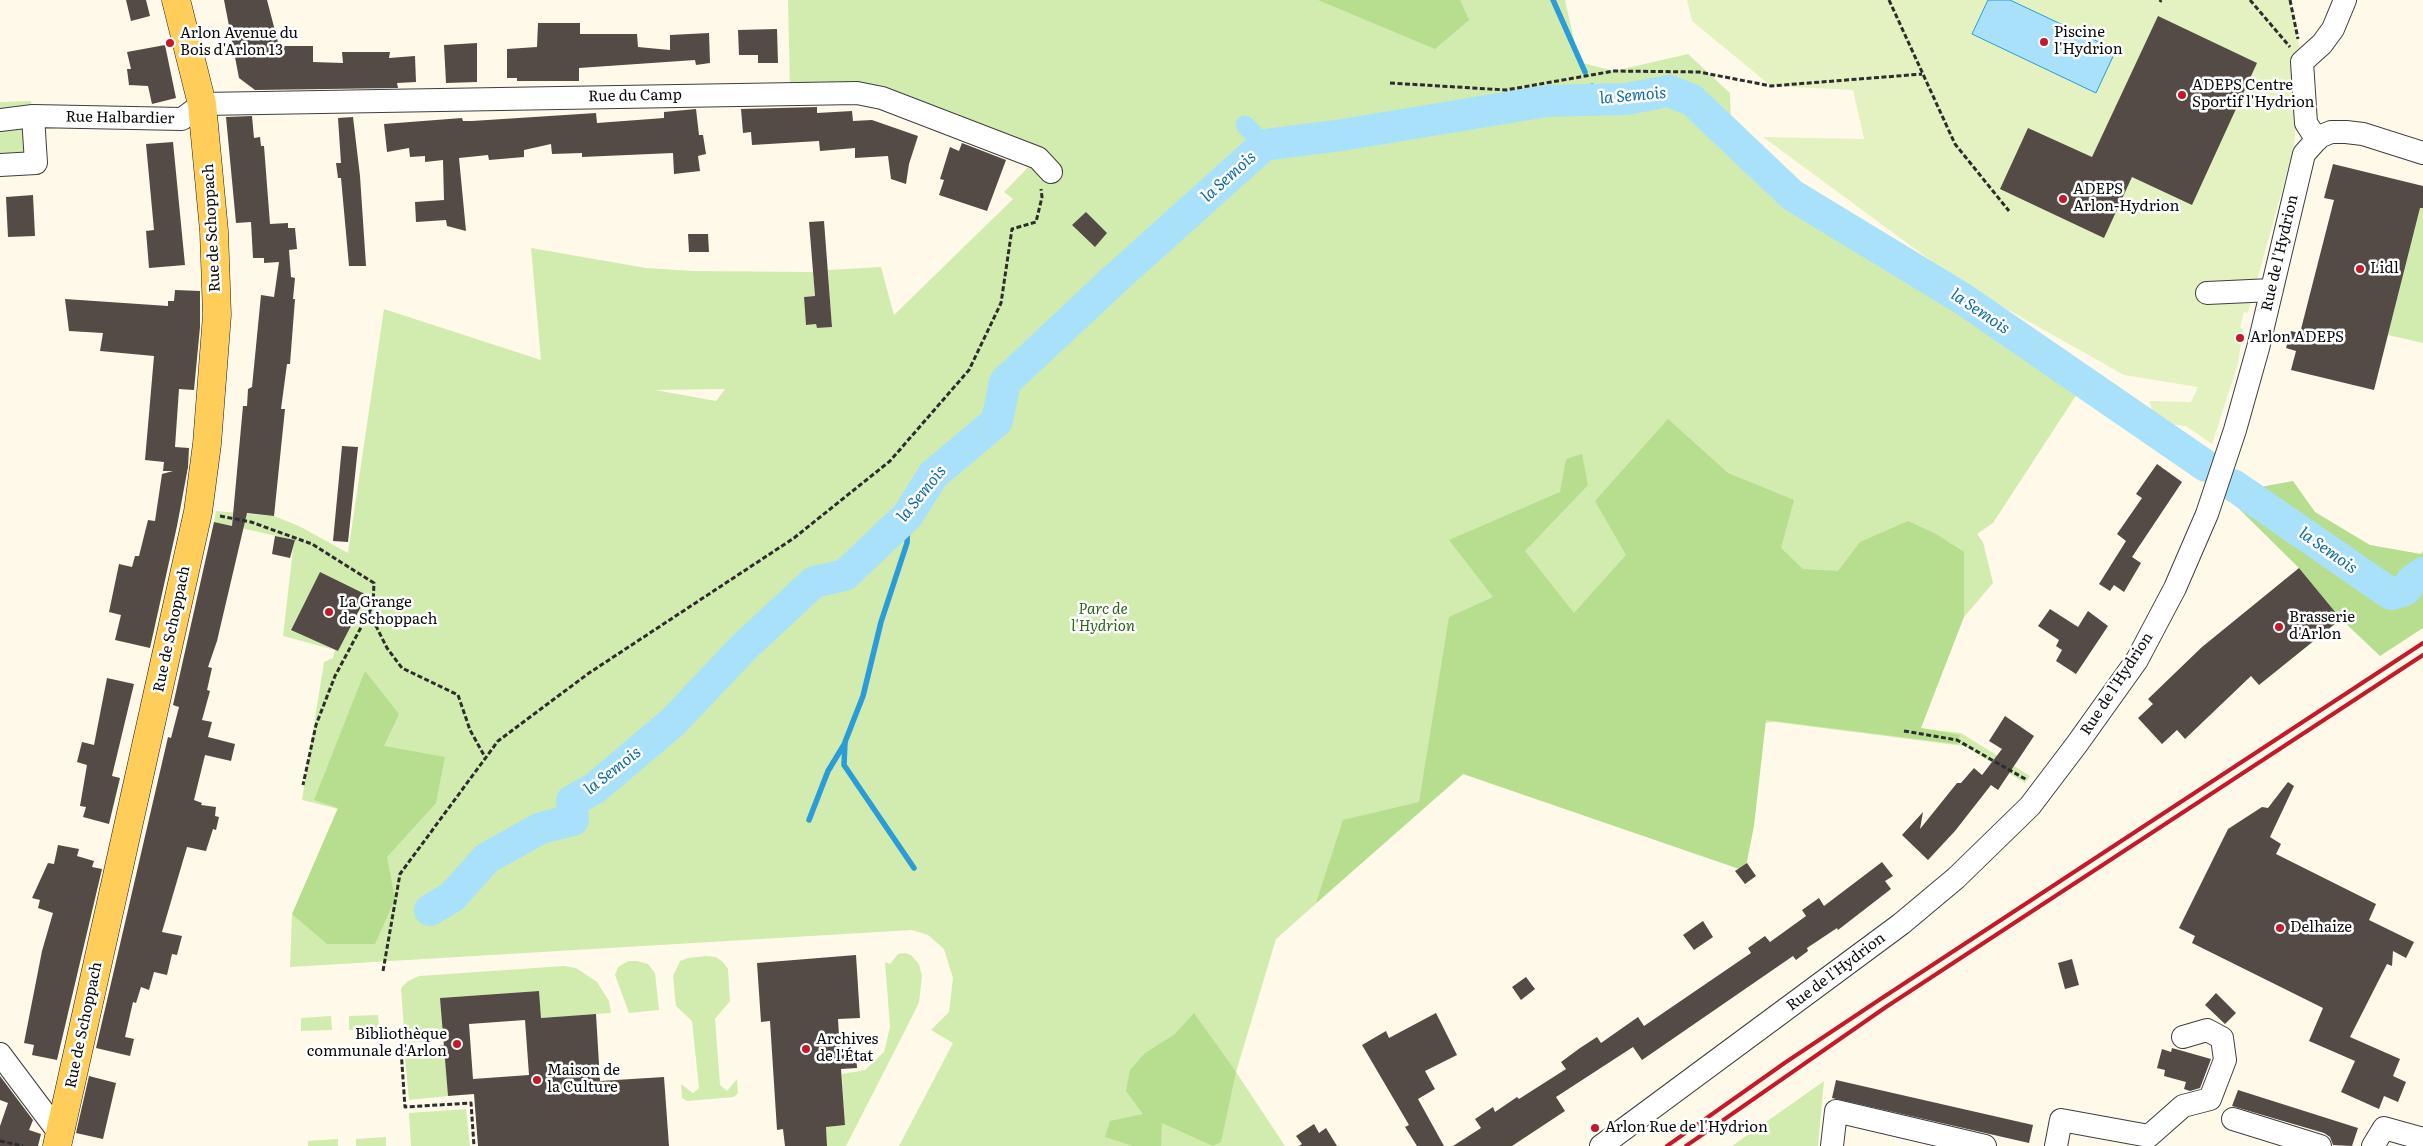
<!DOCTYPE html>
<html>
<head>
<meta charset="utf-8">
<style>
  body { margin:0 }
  canvas { display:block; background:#fff9e9 }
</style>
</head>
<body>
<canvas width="2423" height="1146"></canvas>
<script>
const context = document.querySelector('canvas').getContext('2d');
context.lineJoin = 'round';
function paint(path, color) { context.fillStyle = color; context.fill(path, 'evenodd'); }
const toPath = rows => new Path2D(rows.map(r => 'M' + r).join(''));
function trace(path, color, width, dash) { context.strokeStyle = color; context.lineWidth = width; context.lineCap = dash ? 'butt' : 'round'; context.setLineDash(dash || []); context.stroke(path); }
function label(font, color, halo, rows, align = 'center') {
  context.font = font + ' Literata,serif'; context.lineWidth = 5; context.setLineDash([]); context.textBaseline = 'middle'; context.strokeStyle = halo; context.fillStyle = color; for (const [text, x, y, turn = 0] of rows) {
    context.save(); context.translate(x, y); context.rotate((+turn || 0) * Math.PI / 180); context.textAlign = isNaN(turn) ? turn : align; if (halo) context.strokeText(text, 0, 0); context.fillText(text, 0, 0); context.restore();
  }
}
const green = toPath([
  [788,0,1565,0,1579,62,1614,71,1688,54,1730,93,1731,126,1776,172,1962,295,2090,374,1993,523,1977,534,1983,542,1993,583,1964,617,1964,552,1750,709,1961,733,2030,776,2025,783,1964,746,1775,722,1712,727,1463,774,1276,939,1236,1072,1285,1146,899,1146,953,1043,931,1030,949,1012,953,978,944,949,928,935,912,930,290,967,292,914,374,818,302,800,324,662,333,658,335,650,338,651,367,595,320,572,291,629,335,650,283,636,294,540,214,522,216,511,274,516,299,526,348,553,384,309,541,360,531,248,646,268,693,271,813,272,815,296,804,297,806,325,816,324,817,328,832,327,828,270,881,267,894,315,1013,199,1004,192,1037,158,882,98,790,93],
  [725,389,716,401,655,390],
  [31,101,36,163,0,165,0,102],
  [2420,208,2423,208,2423,343,2388,335],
  [905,953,911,955,919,964,922,976,919,1002,914,1013,846,1146,827,1146,826,1127,845,1125,842,1074,865,1070,884,1052,890,1027,885,962,890,964,898,954],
  [706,956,716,957,723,962,728,969,730,1001,715,1019,720,1085,727,1091,737,1079,738,1093,734,1097,687,1101,682,1098,681,1084,693,1093,699,1088,692,1021,676,1006,673,976,680,961,688,958],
  [628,961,637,961,648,964,655,973,659,1010,629,1013,615,975,618,967],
  [564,966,576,968,597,982,609,1001,611,1013,541,1018,539,991,441,998,443,1040,405,1043,401,988,408,981,419,976],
  [378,1015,379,1028,349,1030,349,1016],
  [331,1016,332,1030,301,1031,301,1018],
  [445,1054,448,1096,409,1100,405,1058],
  [1824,1081,1818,1146,1732,1146],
  [466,1109,470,1146,411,1146,409,1113],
  [386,1137,386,1146,356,1146,356,1139],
  [338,1139,338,1146,308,1146,308,1141]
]);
const forest = toPath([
  [1318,0,1460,0,1469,20,1435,49],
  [1668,419,1728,473,1794,500,1781,548,1803,569,1838,571,1860,542,1908,521,1936,534,1964,552,1964,617,1921,728,1960,735,1957,744,1766,720,1754,826,1745,871,1463,774,1316,903,1343,820,1419,802,1449,617,1493,597,1449,540,1560,492,1566,459,1582,454,1588,485,1525,551,1574,613,1626,555,1595,501],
  [2293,481,2315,512,2370,545,2421,554,2423,551,2423,628,2380,656,2341,619,2299,568,2230,500,2233,492],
  [365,671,399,714,384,746,445,757,436,803,387,857,395,899,375,944,327,944,292,914,338,808,314,800],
  [1194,1013,1236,1072,1221,1142,1213,1146,1162,1123,1161,1146,1133,1146,1105,1137,1110,1121,1143,1114,1126,1091,1130,1070,1145,1053,1175,1034]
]);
const pitch = toPath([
  [1687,0,2290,0,2302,62,2294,147,2248,313,2244,312,2240,327,2243,329,2238,364,2212,444,2186,426,2157,423,2149,401,2191,402,2198,387,2124,375,1964,285,1763,137,1864,139,1853,90,1771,86,1692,21]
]);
const water = toPath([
  [1988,0,2010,0,2116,50,2096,93,1972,34,1988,0]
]);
const stream = toPath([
  [1553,0,1585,72],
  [1592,86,1598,100],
  [908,515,907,543,881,622,863,696,845,742,844,765,914,868],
  [809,820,828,771,845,743]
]);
const canal = toPath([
  [1245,125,1264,145]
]);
const river = toPath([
  [2233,485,2391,594,2405,590,2412,581,2423,573],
  [430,910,452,897,487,858,541,828,573,820,572,801,595,788,673,722,744,647,814,582,845,575,908,515,933,475,997,421,1005,382,1116,278,1264,145,1342,135,1547,101,1626,99,1669,91,1692,100,1792,195,1963,299,2206,466]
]);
const building = toPath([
  [126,0,146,0,150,16,131,21],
  [224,0,267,0,279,46,313,46,313,62,343,63,342,52,390,52,389,58,415,56,416,82,397,83,398,88,255,90,239,78],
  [2158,16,2257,63,2192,205,2132,177,2104,238,2000,189,2028,128,2092,157],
  [538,23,580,23,580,34,637,34,638,47,670,50,670,35,709,33,710,63,696,65,695,60,579,68,579,81,517,81,517,78,507,78,507,49,537,47],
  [777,29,778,63,758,63,758,55,739,55,738,30],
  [477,43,477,82,446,83,444,45],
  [165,45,176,98,152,104,148,86,129,85,127,69,131,69,127,52],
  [817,107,817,113,852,111,853,121,872,120,918,136,909,164,906,184,891,179,888,156,855,158,855,148,820,151,819,141,752,145,751,132,743,133,741,109],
  [696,109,699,135,703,135,706,154,698,156,700,171,674,174,673,153,582,157,582,153,552,154,551,144,524,150,524,157,489,160,488,155,459,158,466,231,447,226,446,220,416,222,415,202,444,200,443,160,425,162,425,156,410,157,409,148,387,152,384,124,462,118,463,121,472,121,596,113,597,123,664,118,664,112],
  [252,116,254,138,260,137,261,146,264,146,270,224,288,223,288,228,295,228,297,249,289,250,291,277,295,278,293,299,295,299,290,364,287,364,281,409,285,409,274,516,247,513,217,641,208,667,212,668,207,690,210,691,202,720,212,722,208,737,235,744,231,761,205,755,194,800,202,803,201,805,216,807,215,816,219,817,216,830,213,829,206,851,187,847,162,932,182,936,177,955,172,954,167,975,154,972,149,990,141,987,136,1003,133,1002,125,1037,134,1039,130,1056,96,1048,168,737,171,738,179,707,173,705,214,522,232,526,243,406,247,406,248,389,252,387,261,295,274,297,279,262,264,263,264,258,253,258,251,222,236,223,226,117],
  [353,117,360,176,366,266,349,266,341,178,338,178,336,163,341,163,338,118],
  [173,142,185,265,149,268,146,231,154,230,146,144],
  [962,143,1006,160,987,211,939,195,944,180,940,179,950,147,959,151],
  [2333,164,2423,186,2423,208,2420,208,2374,390,2291,370,2296,351,2286,348,2291,331,2300,333,2334,200,2324,198],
  [33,195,35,236,8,237,6,197],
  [1086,212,1107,233,1095,247,1072,225],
  [824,221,832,327,817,328,816,324,806,325,804,297,815,296,809,222],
  [688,234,708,234,709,252,689,252],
  [175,290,200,291,200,327,194,390,179,389,175,447,189,448,188,467,177,526,150,648,115,640,121,615,109,612,119,564,132,567,135,556,139,556,148,520,155,521,162,474,173,471,163,471,164,462,145,460,154,356,100,351,103,333,69,331,65,299,168,306,168,301,174,301],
  [342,446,358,447,348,542,333,541],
  [2157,464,2182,482,2132,557,2141,563,2124,592,2114,585,2110,591,2099,584,2126,541,2117,534,2142,498,2136,494],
  [275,536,295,540,290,558,272,554],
  [2299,568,2341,619,2259,685,2251,676,2185,739,2177,730,2162,744,2138,718,2153,704,2148,699,2202,647],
  [320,572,367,595,338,651,291,630],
  [2050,609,2078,627,2088,611,2108,626,2076,674,2056,661,2062,650,2056,646,2059,640,2038,626],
  [107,678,134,684,112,776,120,778,109,824,83,817,86,807,80,806,87,765,77,762,82,742,94,745],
  [2005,716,2034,736,1998,790,1991,785,1955,831,1928,860,1902,835,1923,812,1920,829,1957,783,1961,783,1974,768,1982,775,2002,749,1989,741],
  [2288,782,2294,786,2270,837,2281,844,2276,854,2376,904,2369,920,2414,942,2406,958,2393,951,2392,966,2387,964,2350,1037,2400,1059,2393,1076,2406,1082,2398,1102,2384,1096,2379,1109,2341,1092,2355,1061,2309,1041,2323,1008,2192,943,2195,936,2179,928,2228,829,2262,807,2268,808],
  [58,845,79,849,77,856,94,861,92,867,102,869,57,1060,32,1055,34,1045,24,1043,42,951,53,913,38,908,40,900,32,898,48,863,54,864],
  [1882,862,1893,876,1885,881,1891,889,1838,930,1837,928,1807,948,1808,951,1796,960,1793,956,1642,1060,1633,1047,1556,1097,1565,1111,1512,1146,1453,1146,1481,1128,1475,1119,1493,1107,1495,1112,1517,1097,1519,1099,1566,1069,1561,1062,1580,1048,1597,1037,1601,1043,1638,1017,1644,1026,1751,953,1748,948,1765,936,1770,942,1806,916,1802,910,1819,898,1824,906],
  [1747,863,1756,876,1745,884,1735,871],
  [1703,921,1713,937,1694,950,1683,935],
  [856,955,860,1018,838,1019,840,1053,856,1052,857,1068,841,1069,845,1125,826,1127,827,1146,785,1146,783,1129,777,1130,770,1021,761,1022,757,963],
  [2072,959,2079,985,2065,989,2058,963],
  [1526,977,1535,989,1521,1000,1512,987],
  [539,991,541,1018,596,1014,600,1081,664,1077,669,1146,478,1146,474,1094,448,1096,440,998],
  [525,1020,529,1075,473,1079,469,1024],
  [2216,993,2236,1013,2225,1024,2205,1005],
  [1436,1013,1457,1055,1425,1071,1435,1089,1418,1099,1444,1146,1417,1146,1405,1127,1409,1125,1362,1045,1386,1031,1389,1038],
  [2172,1048,2211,1059,2200,1088,2190,1091,2184,1089,2186,1082,2164,1076,2165,1070,2157,1068,2162,1049,2171,1052],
  [0,1076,33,1120,29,1130,41,1134,38,1146,0,1146,0,1126,8,1103,0,1100],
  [89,1076,116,1083,103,1139,76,1133],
  [1836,1080,2033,1125,2029,1143,1832,1098],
  [2238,1090,2358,1128,2352,1146,2333,1145,2330,1137,2324,1133,2232,1106],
  [1314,1124,1319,1133,1326,1128,1337,1146,1299,1146,1302,1144,1296,1136]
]);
const path = toPath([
  [1889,0,1955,144,2009,211],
  [2250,0,2290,47],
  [2290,0,2298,39],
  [2160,2,2161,0],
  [1390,83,1506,90,1614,71,1699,72,1771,86,1922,74],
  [220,516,251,522,312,544,374,583,373,605,335,676,316,725,303,785],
  [369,612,387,648,402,668,458,695,470,730,485,757],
  [1904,731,1957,740,2027,780],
  [383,971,400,874,498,741,589,673,794,538,890,461,969,370,1001,303,1012,229,1036,222,1042,197,1041,189],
  [444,1047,401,1050,405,1107,471,1103,474,1146],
  [0,1141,23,1146]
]);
const minor = toPath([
  [0,120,33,116,182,119,202,104,857,93,882,98,1038,158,1051,172],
  [2317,140,2306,123,2302,62,2322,44,2333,29,2345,0],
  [0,165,36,163,33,116],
  [2207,293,2272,290],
  [0,1054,60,1134],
  [2233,1119,2320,1146],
  [1601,1146,1901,924,1956,878,2030,806,2077,744,2137,660,2175,588,2207,514,2235,430,2258,348,2304,154,2319,137,2331,132,2346,132,2363,134,2423,153],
  [1832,1146,1836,1111,1985,1146],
  [2056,1146,2061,1120,2149,1136,2183,1106,2210,1099,2225,1060,2222,1038,2207,1030,2183,1037],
  [2373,1146,2384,1128,2423,1139]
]);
const major = toPath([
  [57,1146,198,512,207,444,217,315,214,231,202,104,176,0]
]);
const rail = toPath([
  [1667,1146,1786,1062,1879,1000,2423,643],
  [1686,1146,1886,1007,2423,655]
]);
const markers = [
  [2044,42,5,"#c4192b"],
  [170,43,5,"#c4192b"],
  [2182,95,5,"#c4192b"],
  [2063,199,5,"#c4192b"],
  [2360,269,5,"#c4192b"],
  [2240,338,5,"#c4192b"],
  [329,612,5,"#c4192b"],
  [2279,627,5,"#c4192b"],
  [2280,928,5,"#c4192b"],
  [457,1044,5,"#c4192b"],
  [806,1049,5,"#c4192b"],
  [537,1080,5,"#c4192b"],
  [1595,1128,5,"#c4192b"]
];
const poiNames = [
  ["Piscine",2054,33],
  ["l'Hydrion",2054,50],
  ["Arlon Avenue du",180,34],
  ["Bois d'Arlon 13",180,51],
  ["ADEPS Centre",2192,86],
  ["Sportif l'Hydrion",2192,103],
  ["ADEPS",2073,190],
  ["Arlon-Hydrion",2073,207],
  ["Lidl",2370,269],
  ["Arlon ADEPS",2250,338],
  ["La Grange",339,603],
  ["de Schoppach",339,620],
  ["Brasserie",2289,618],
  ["d'Arlon",2289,635],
  ["Delhaize",2290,928],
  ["Bibliothèque",447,1035,"right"],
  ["communale d'Arlon",447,1052,"right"],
  ["Archives",816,1040],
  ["de l'État",816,1057],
  ["Maison de",547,1071],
  ["la Culture",547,1088],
  ["Arlon Rue de l'Hydrion",1605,1128]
];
const streetNames = [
  ["Rue du Camp",635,96,-1],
  ["Rue Halbardier",120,118,1],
  ["Rue de Schoppach",212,228,-93],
  ["Rue de l'Hydrion",2280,253,-77],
  ["Rue de Schoppach",172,629,-78],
  ["Rue de l'Hydrion",2117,684,-57],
  ["Rue de l'Hydrion",1836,972,-37],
  ["Rue de Schoppach",84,1025,-78]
];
const parkNames = [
  ["Parc de",1103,610],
  ["l'Hydrion",1103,627]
];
const waterNames = [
  ["la Semois",1633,96,-5],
  ["la Semois",1229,177,-42],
  ["la Semois",1980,312,34],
  ["la Semois",922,494,-51],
  ["la Semois",2328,551,35],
  ["la Semois",613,771,-38]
];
paint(green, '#d2ecb0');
paint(forest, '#b6de8e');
paint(pitch, '#e4f2c2');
paint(water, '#a9e1fb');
trace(water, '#2a9cd7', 1);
trace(stream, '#2a9cd7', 5.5);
trace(canal, '#a9e1fb', 19);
trace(river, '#a9e1fb', 32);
paint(building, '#544b46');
trace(minor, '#3e3e3e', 24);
trace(major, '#1c1c1c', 29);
trace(path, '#2d2d2d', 3, [5, 2.5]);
trace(minor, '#fff', 22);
trace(major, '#ffcd59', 28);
trace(rail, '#c4192b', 4);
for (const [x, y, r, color] of markers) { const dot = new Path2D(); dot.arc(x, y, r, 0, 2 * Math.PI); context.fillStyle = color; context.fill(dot); trace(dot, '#fff', 2); }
label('15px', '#0b0b0b', '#fff', poiNames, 'left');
label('15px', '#0b0b0b', '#fff', streetNames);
label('italic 15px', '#2c6617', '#fff', parkNames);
label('italic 16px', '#0c6aa5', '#fff', waterNames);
</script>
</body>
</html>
